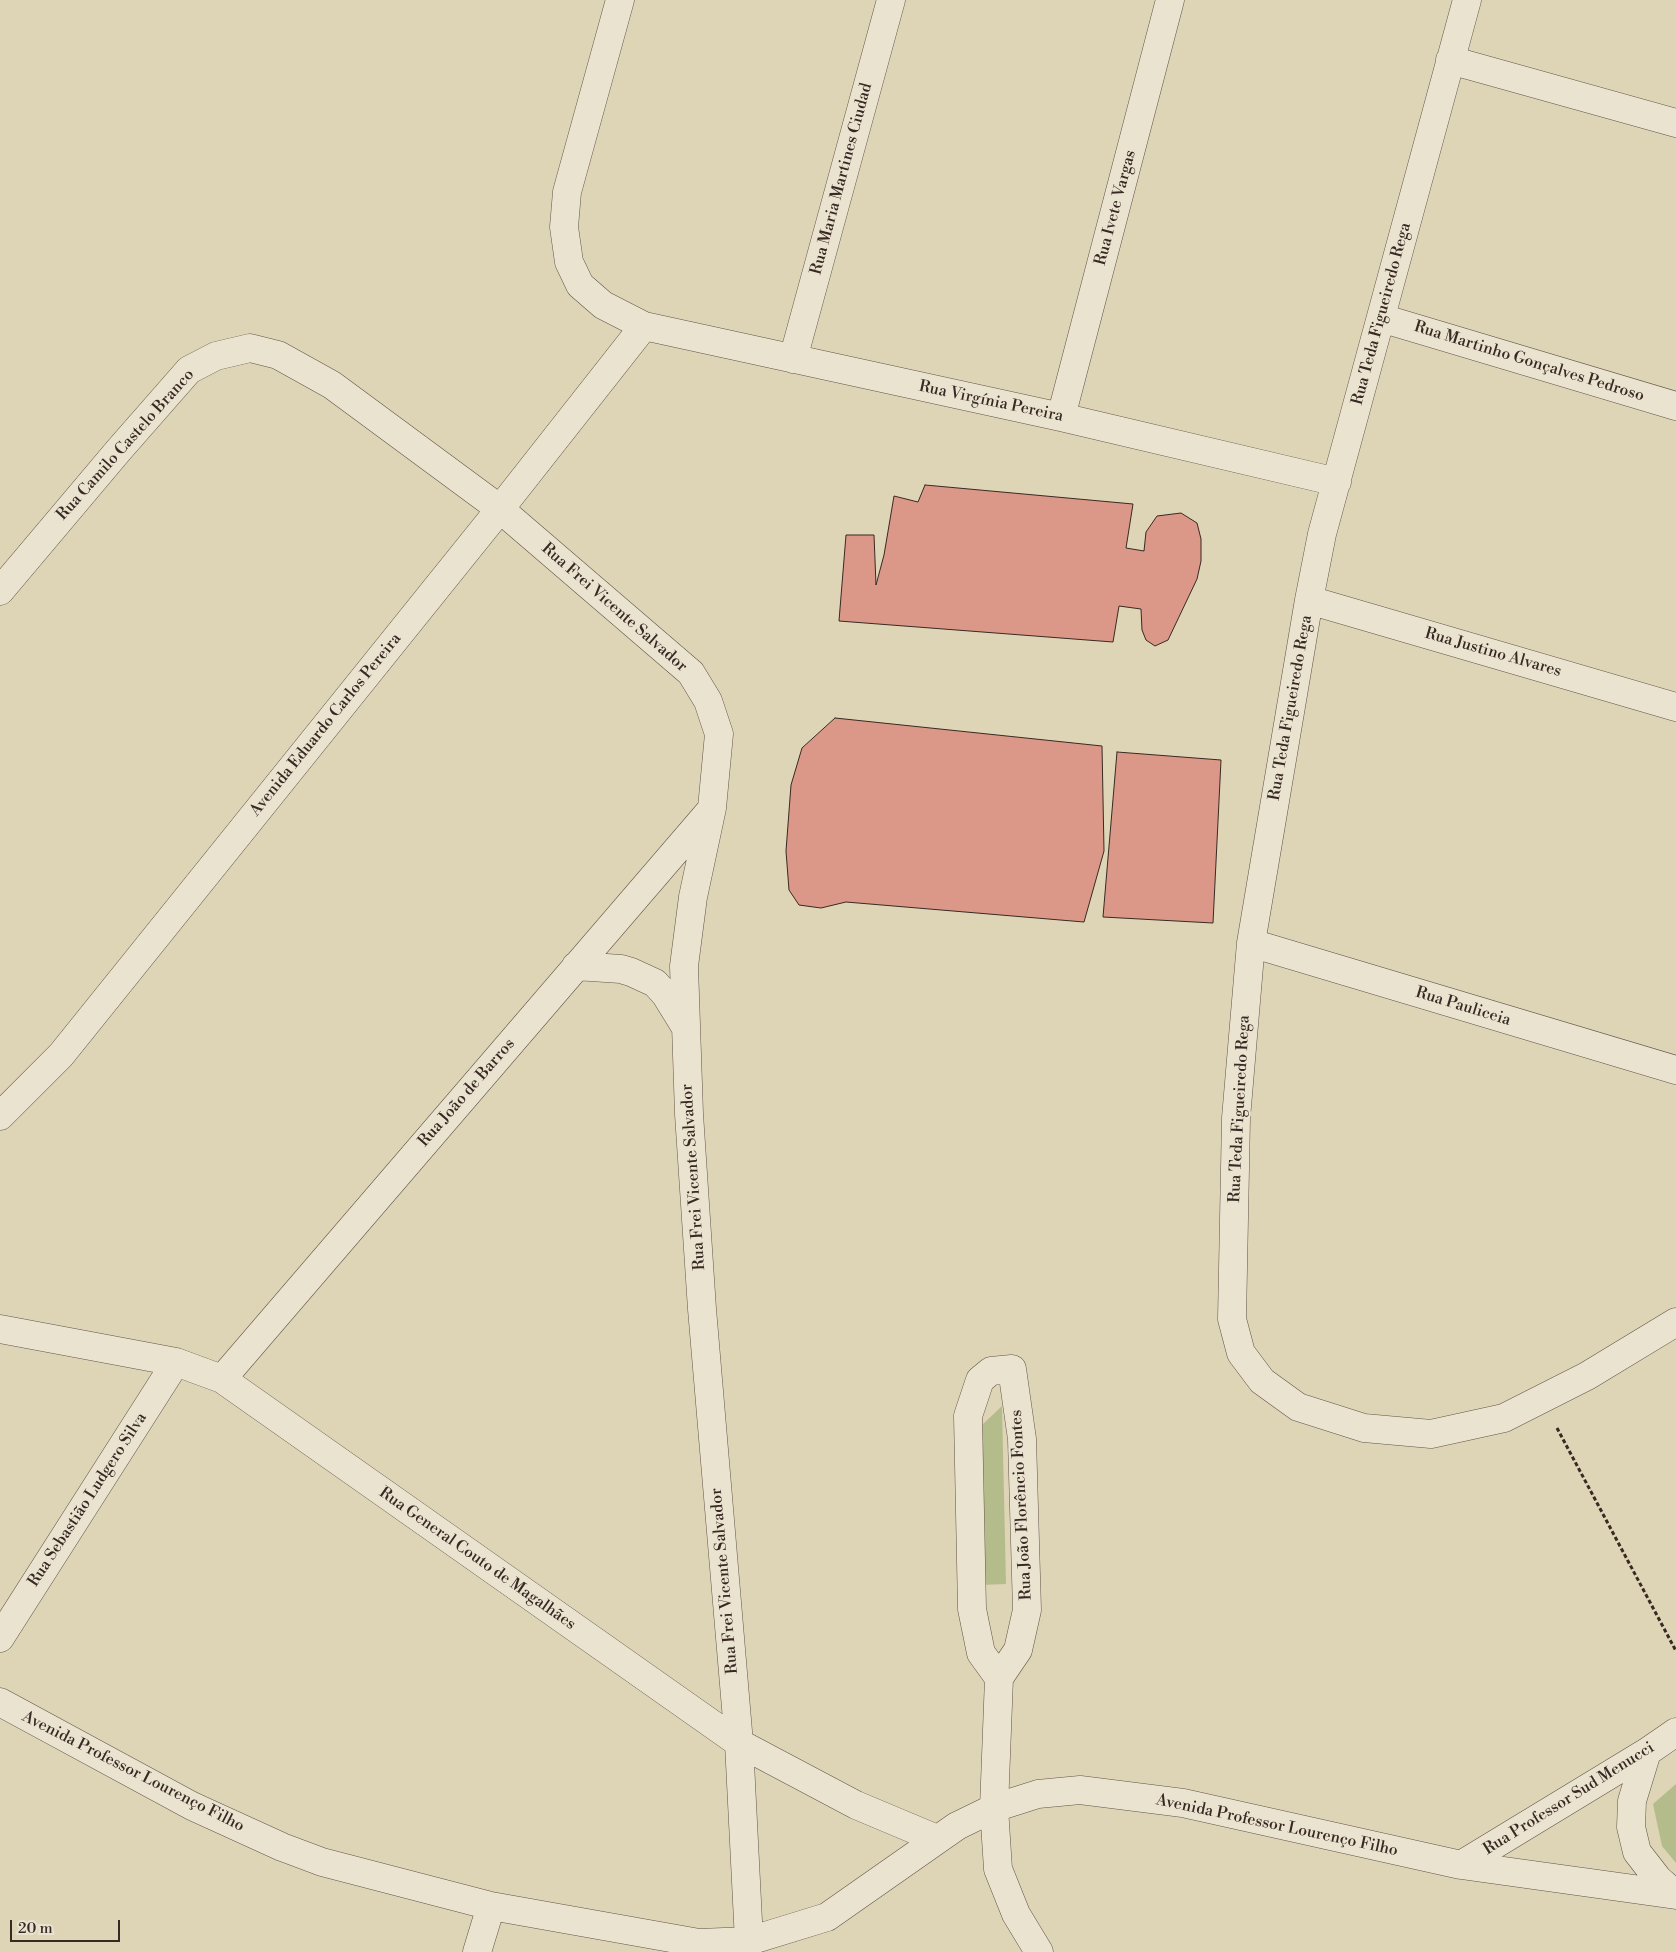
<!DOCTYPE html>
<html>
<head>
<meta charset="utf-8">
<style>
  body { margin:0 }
  #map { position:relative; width:1676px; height:1952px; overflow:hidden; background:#ded4b6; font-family:"Libre Bodoni",serif }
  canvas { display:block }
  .scale { position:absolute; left:10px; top:1920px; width:110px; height:22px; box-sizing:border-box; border:2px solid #382923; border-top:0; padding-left:6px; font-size:15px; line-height:18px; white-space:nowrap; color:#382923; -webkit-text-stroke:4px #eae3d0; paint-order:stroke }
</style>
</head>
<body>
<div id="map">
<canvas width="1676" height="1952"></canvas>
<div class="scale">20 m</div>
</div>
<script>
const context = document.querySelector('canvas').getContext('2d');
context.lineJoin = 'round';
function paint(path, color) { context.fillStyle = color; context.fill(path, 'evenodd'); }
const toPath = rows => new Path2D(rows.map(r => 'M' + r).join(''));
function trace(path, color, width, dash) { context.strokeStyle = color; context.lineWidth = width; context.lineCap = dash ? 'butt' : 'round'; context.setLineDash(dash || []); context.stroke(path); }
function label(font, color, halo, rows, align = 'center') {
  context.font = font + ' "Libre Bodoni",serif'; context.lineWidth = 4; context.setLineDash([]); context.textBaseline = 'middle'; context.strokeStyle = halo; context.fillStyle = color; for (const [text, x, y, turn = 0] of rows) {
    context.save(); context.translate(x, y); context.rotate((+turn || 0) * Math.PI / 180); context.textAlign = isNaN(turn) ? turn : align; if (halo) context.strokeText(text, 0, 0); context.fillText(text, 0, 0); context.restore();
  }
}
const green = toPath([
  [1002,1406,1006,1584,981,1585,976,1445,982,1425],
  [1676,1784,1676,1863,1662,1846,1653,1804]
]);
const building = toPath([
  [925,485,1133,504,1126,548,1144,551,1146,532,1157,516,1181,513,1197,523,1201,539,1201,561,1197,579,1168,640,1155,646,1146,640,1142,630,1141,609,1119,606,1113,642,839,621,846,535,874,535,876,585,884,555,894,496,918,502,925,485],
  [835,718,1102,746,1104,851,1084,922,846,902,821,908,799,905,789,890,786,851,791,785,802,748,835,718],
  [1117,752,1221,760,1213,923,1103,917,1117,752]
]);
const path = toPath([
  [1557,1428,1676,1651]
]);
const minor = toPath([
  [620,0,567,192,564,227,569,262,580,285,603,305,644,326,1061,417,1337,482],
  [1467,0,1322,534,1309,600,1251,943,1236,1118,1232,1319,1241,1353,1262,1381,1298,1407,1364,1428,1431,1434,1504,1418,1587,1376,1676,1322],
  [1450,60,1676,123],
  [1381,318,1676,406],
  [793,359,891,0],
  [1061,417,1170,0],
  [0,591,118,451,189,370,216,356,250,348,278,355,332,385,500,509,691,673,708,701,719,734,712,808,693,897,684,966,689,1114,702,1309,739,1743,749,1941],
  [1309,600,1676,707],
  [1251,943,1676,1070],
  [576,966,621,969,631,972,655,983,665,994,686,1028],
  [0,1116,61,1055,500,509,644,326],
  [0,1329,176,1362,222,1379,739,1743,856,1805,937,1839],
  [222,1379,710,811],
  [0,1638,176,1362],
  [999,1678,981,1653,972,1609,968,1416,980,1380,991,1371,1012,1369,1022,1439,1027,1610,1018,1650,999,1678,994,1808,998,1869,1016,1914,1039,1952],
  [0,1702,192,1806,282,1847,322,1862,491,1906,699,1943,749,1941,827,1917,957,1826,994,1808,1038,1794,1080,1790,1183,1803,1461,1865,1676,1895],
  [1647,1752,1632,1801,1631,1827,1637,1852,1658,1879,1676,1895],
  [1461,1865,1647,1752,1676,1732],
  [477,1952,491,1906]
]);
const streetNames = [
  ["Rua Maria Martines Ciudad",842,179,-75],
  ["Rua Ivete Vargas",1116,208,-75],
  ["Rua Teda Figueiredo Rega",1382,314,-75],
  ["Rua Martinho Gonçalves Pedroso",1529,362,17],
  ["Rua Virgínia Pereira",991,402,12],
  ["Rua Camilo Castelo Branco",126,445,-48],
  ["Rua Frei Vicente Salvador",614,608,41],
  ["Rua Justino Alvares",1493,653,16],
  ["Rua Teda Figueiredo Rega",1291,708,-80],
  ["Avenida Eduardo Carlos Pereira",326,725,-51],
  ["Rua Pauliceia",1463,1007,17],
  ["Rua João de Barros",467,1093,-49],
  ["Rua Teda Figueiredo Rega",1240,1109,-87],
  ["Rua Frei Vicente Salvador",694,1177,-94],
  ["Rua Sebastião Ludgero Silva",88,1500,-57],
  ["Rua João Florêncio Fontes",1022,1505,-93],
  ["Rua General Couto de Magalhães",477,1559,35],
  ["Rua Frei Vicente Salvador",725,1581,-95],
  ["Avenida Professor Lourenço Filho",133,1772,27],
  ["Rua Professor Sud Menucci",1569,1799,-32],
  ["Avenida Professor Lourenço Filho",1277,1826,12]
];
paint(green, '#b5bc8b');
paint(building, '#db9889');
trace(building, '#382923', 1);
trace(minor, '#625448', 29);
trace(path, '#382923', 3, [4, 2.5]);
trace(minor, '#eae3d0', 28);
label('16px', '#382923', '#eae3d0', streetNames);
</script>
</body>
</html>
